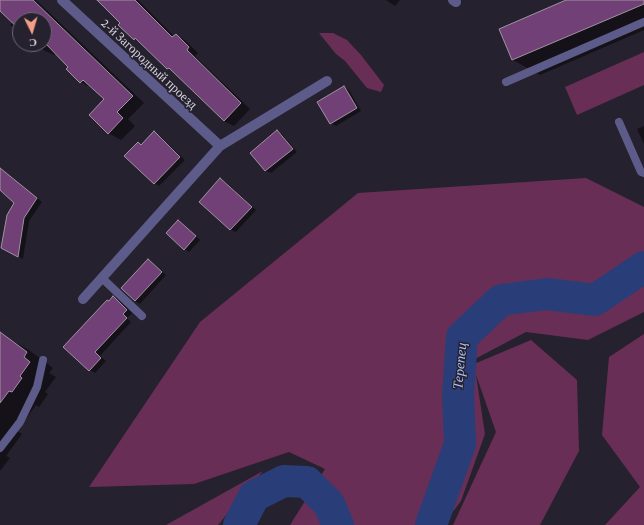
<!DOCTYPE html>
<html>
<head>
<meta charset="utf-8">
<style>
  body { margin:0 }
  #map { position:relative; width:644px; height:525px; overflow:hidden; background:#26212e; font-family:"Crimson Pro",serif }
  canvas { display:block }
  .north { position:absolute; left:12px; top:12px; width:40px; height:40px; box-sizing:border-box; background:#26212e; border:1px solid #6c6874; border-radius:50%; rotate:175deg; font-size:11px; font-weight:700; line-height:16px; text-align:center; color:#d6d3dc }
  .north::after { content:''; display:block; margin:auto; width:14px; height:18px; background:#f39f86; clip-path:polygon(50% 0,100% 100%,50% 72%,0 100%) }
</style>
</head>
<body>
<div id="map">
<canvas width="644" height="525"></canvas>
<div class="north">С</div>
</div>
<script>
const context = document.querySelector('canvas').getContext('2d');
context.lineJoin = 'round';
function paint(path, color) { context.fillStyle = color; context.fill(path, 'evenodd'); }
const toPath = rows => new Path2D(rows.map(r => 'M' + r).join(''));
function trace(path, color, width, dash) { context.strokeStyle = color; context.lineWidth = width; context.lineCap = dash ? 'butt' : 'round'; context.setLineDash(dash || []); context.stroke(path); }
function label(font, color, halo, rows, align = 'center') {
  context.font = font + ' "Crimson Pro",serif'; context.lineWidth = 3; context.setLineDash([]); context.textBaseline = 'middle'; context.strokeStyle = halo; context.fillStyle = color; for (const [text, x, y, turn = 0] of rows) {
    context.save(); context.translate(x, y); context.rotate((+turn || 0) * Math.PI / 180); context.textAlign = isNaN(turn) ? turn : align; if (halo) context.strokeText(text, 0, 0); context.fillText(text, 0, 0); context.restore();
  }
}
const green = toPath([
  [319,33,333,33,347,40,361,55,384,85,381,92,367,88,345,61,336,54],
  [644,52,644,85,577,115,565,87],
  [586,178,644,207,644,312,588,340,526,332,473,360,474,364,531,340,577,380,579,451,540,525,453,525,496,432,476,375,485,434,461,501,443,525,290,525,325,469,289,452,194,484,89,487,200,322,358,193],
  [644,334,644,525,605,525,640,487,602,435,609,357],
  [263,471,218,525,166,525]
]);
const shadow = toPath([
  [0,0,36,0,144,103,128,119,135,126,121,140,108,133,105,99,93,89,81,82,70,67,56,53,54,55,31,44,44,44,44,20,20,20,20,34,10,25,13,22,0,10],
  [98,0,138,0,174,36,176,35,185,40,198,53,195,56,250,109,234,126,224,121,175,72,168,68,142,43,134,39,121,23],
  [386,0,400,0,395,6],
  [568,0,644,0,644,30,540,75,513,60,500,29],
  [344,87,349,90,361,111,336,126,331,123],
  [644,126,644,144,637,129],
  [277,131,282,134,297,152,271,173,266,171,251,153],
  [154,133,159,135,185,160,159,186,154,183,142,146],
  [0,169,42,202,29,221,23,259,7,251,15,202,0,188],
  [221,179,226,182,256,210,236,232,231,230,200,202],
  [178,221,183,224,200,240,189,252,184,249],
  [148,260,166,275,140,304,135,301],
  [113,298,118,300,132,313,127,318,131,322,100,356,106,361,95,373,90,370,109,302],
  [2,335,29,350,53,368,49,373,56,377,45,392,48,394,39,407,36,405,17,431,22,434,6,456,10,458,0,471,0,339]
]);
const river = toPath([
  [239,525,254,496,284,481,307,482,329,504,338,525],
  [431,525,460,444,458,396,462,337,501,300,547,294,595,300,644,267]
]);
const building = toPath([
  [0,0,33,0,133,96,117,112,123,118,108,134,89,115,104,99,83,80,80,83,66,69,68,67,46,44,41,49,36,44,44,44,44,20,20,20,20,30,0,11,0,0],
  [97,0,135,0,172,37,176,34,189,47,187,50,241,103,224,121,169,68,167,69,135,38,134,40,118,25,120,23,97,0],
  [566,0,644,0,644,4,512,60,499,29,566,0],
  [344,86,357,108,330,124,317,102,344,86],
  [277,130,293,149,265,171,250,153,277,130],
  [154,131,180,157,154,184,124,156,138,142,141,145,154,131],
  [0,168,37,198,24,218,18,257,1,248,7,215,14,203,0,190,0,168],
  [220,178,252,207,230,230,199,202,220,178],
  [178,220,196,236,184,250,166,233,178,220],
  [148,259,162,272,135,301,121,288,148,259],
  [113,296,127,310,123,314,127,318,95,352,101,358,89,371,63,347,107,300,109,301,113,296],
  [0,332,27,352,24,357,30,362,20,376,22,378,12,392,9,391,0,403,0,332]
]);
const service = toPath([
  [506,82,644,22],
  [619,122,641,172,644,173],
  [102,278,142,316],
  [0,448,20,422,37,387,43,360]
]);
const minor = toPath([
  [62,0,220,146],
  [453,0,456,2],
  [83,299,220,146,327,81]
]);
const streetNames = [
  ["2-й Загородный проезд",149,64,43]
];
const waterNames = [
  ["Терепец",460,366,-85]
];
paint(green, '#692e56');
paint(shadow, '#0007');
trace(river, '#293e79', 32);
paint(building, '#704076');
trace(building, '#a093a1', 1);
trace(service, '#5d5b89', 8);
trace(minor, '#5d5b89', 10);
label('13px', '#d6d3dc', '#26212e', streetNames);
label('italic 14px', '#acc3f8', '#26212e', waterNames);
</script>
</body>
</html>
